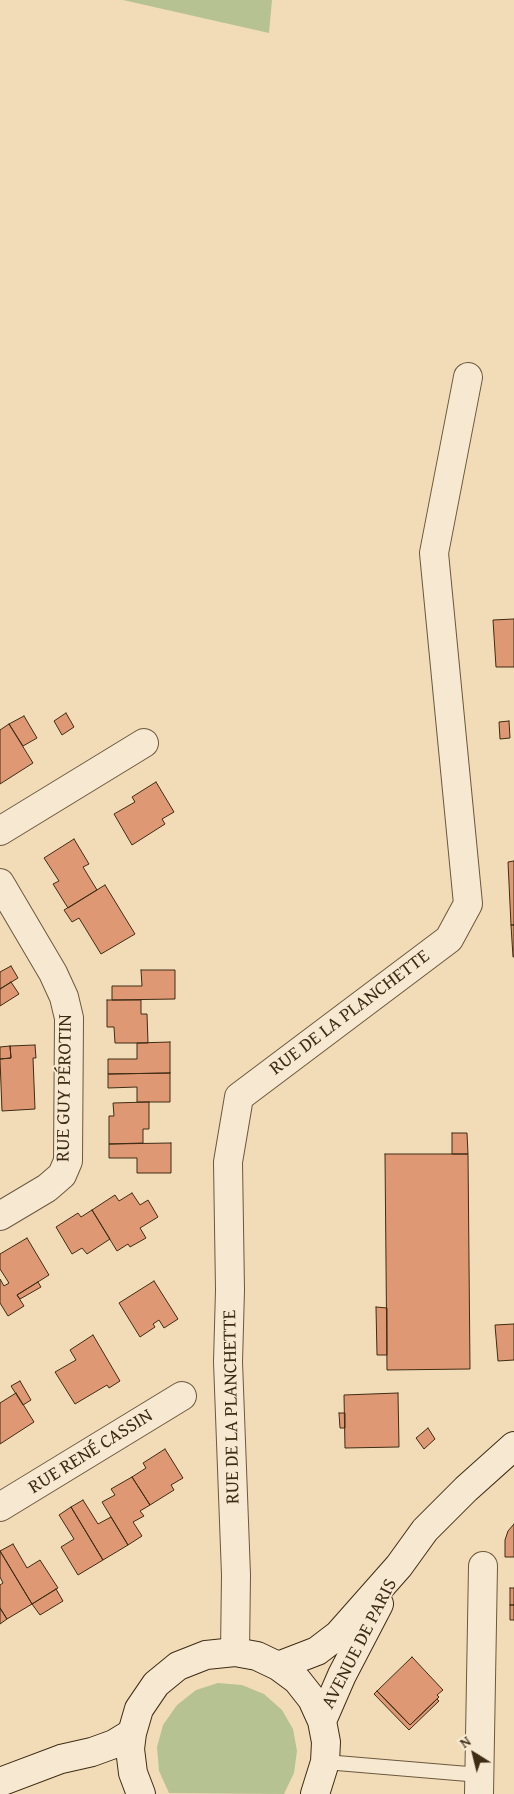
<!DOCTYPE html>
<html>
<head>
<meta charset="utf-8">
<style>
  body { margin:0 }
  #map { position:relative; width:514px; height:1794px; overflow:hidden; background:#f2dcb8; font-family:"Gentium Book Plus",serif }
  canvas { display:block }
  .north { position:absolute; left:449px; top:1729px; width:50px; height:50px; -webkit-text-stroke:4px #f7e8d1; paint-order:stroke; rotate:324deg; font-size:14px; font-weight:700; line-height:20px; text-align:center; color:#3e2c14 }
  .north::after { content:''; display:block; margin:auto; width:18px; height:22px; background:#3e2c14; clip-path:polygon(50% 0,100% 100%,50% 72%,0 100%) }
</style>
</head>
<body>
<div id="map">
<canvas width="514" height="1794"></canvas>
<div class="north">N</div>
</div>
<script>
const context = document.querySelector('canvas').getContext('2d');
context.lineJoin = 'round';
function paint(path, color) { context.fillStyle = color; context.fill(path, 'evenodd'); }
const toPath = rows => new Path2D(rows.map(r => 'M' + r).join(''));
function trace(path, color, width, dash) { context.strokeStyle = color; context.lineWidth = width; context.lineCap = dash ? 'butt' : 'round'; context.setLineDash(dash || []); context.stroke(path); }
function label(font, color, halo, rows, align = 'center') {
  context.font = font + ' "Gentium Book Plus",serif'; context.lineWidth = 4; context.setLineDash([]); context.textBaseline = 'middle'; context.strokeStyle = halo; context.fillStyle = color; for (const [text, x, y, turn = 0] of rows) {
    context.save(); context.translate(x, y); context.rotate((+turn || 0) * Math.PI / 180); context.textAlign = isNaN(turn) ? turn : align; if (halo) context.strokeText(text, 0, 0); context.fillText(text, 0, 0); context.restore();
  }
}
const green = toPath([
  [123,0,272,0,269,33],
  [218,1683,242,1685,264,1694,282,1710,293,1729,297,1751,294,1773,284,1794,169,1793,159,1771,157,1747,163,1725,177,1705,196,1690]
]);
const building = toPath([
  [514,619,514,667,496,667,493,620,514,619],
  [66,713,74,727,62,735,54,721,66,713],
  [24,716,37,738,23,746,9,724,24,716],
  [509,721,510,738,500,739,499,722,509,721],
  [9,724,33,763,0,784,0,730,9,724],
  [156,782,174,812,162,819,165,824,132,845,114,814,135,802,132,797,156,782],
  [74,839,89,864,83,867,97,890,68,908,53,884,59,881,44,858,74,839],
  [514,861,514,925,511,925,508,862,514,861],
  [105,885,135,934,101,954,79,918,72,922,64,910,105,885],
  [511,925,514,925,514,957,513,957,511,925],
  [11,966,18,978,0,989,0,972,11,966],
  [141,970,175,970,175,999,112,1000,112,986,142,986,141,970],
  [11,982,19,994,0,1006,0,989,11,982],
  [107,1000,141,1000,141,1014,147,1014,148,1043,115,1043,114,1027,107,1027,107,1000],
  [170,1042,170,1073,108,1074,108,1059,137,1059,137,1043,170,1042],
  [35,1045,36,1058,33,1058,35,1109,2,1111,0,1059,11,1058,10,1046,35,1045],
  [10,1046,11,1058,0,1059,0,1047,10,1046],
  [170,1073,170,1102,137,1102,137,1087,108,1088,108,1074,170,1073],
  [149,1102,149,1129,143,1129,143,1143,109,1144,109,1116,114,1116,113,1103,149,1102],
  [452,1133,467,1133,468,1154,452,1154,452,1133],
  [171,1143,171,1173,137,1173,137,1158,109,1158,109,1144,171,1143],
  [385,1154,468,1154,470,1369,387,1370,385,1154],
  [132,1193,140,1205,148,1200,158,1217,140,1228,146,1238,130,1247,128,1244,117,1251,92,1210,115,1195,119,1201,132,1193],
  [92,1210,110,1239,87,1254,82,1248,72,1254,56,1227,78,1213,81,1217,92,1210],
  [27,1238,49,1275,17,1295,24,1306,8,1316,0,1303,0,1279,4,1286,9,1283,0,1269,0,1254,27,1238],
  [154,1281,178,1319,164,1328,159,1320,153,1324,155,1327,140,1337,119,1303,154,1281],
  [38,1282,41,1287,20,1299,17,1295,38,1282],
  [376,1307,387,1308,387,1355,377,1355,376,1307],
  [514,1324,514,1360,498,1361,495,1325,514,1324],
  [93,1335,120,1381,109,1388,107,1385,75,1404,55,1372,76,1360,70,1350,93,1335],
  [20,1381,31,1400,23,1405,11,1386,20,1381],
  [16,1393,34,1422,0,1444,0,1403,16,1393],
  [398,1393,399,1447,345,1448,344,1395,398,1393],
  [339,1413,345,1413,345,1428,340,1428,339,1413],
  [428,1428,435,1439,424,1449,416,1438,428,1428],
  [165,1449,183,1478,171,1485,174,1490,150,1505,132,1477,146,1468,143,1463,165,1449],
  [132,1477,150,1505,140,1511,144,1516,133,1522,142,1536,128,1545,102,1502,115,1495,111,1489,132,1477],
  [83,1500,98,1524,111,1517,128,1545,103,1560,71,1507,83,1500],
  [71,1507,103,1560,78,1575,61,1547,74,1539,59,1515,71,1507],
  [514,1524,514,1557,505,1557,505,1540,508,1531,514,1524],
  [13,1544,27,1568,40,1560,58,1588,32,1604,0,1551,13,1544],
  [0,1551,32,1604,7,1619,0,1608,0,1585,3,1583,0,1577,0,1551],
  [510,1588,514,1588,514,1605,510,1605,510,1588],
  [56,1589,63,1601,40,1615,32,1604,56,1589],
  [510,1605,514,1605,514,1620,510,1620,510,1605],
  [0,1608,7,1619,0,1624,0,1608],
  [412,1657,443,1690,437,1695,439,1697,410,1725,377,1691,412,1657],
  [377,1691,410,1725,437,1699,439,1701,409,1730,374,1694,377,1691]
]);
const service = toPath([
  [325,1762,480,1775]
]);
const minor = toPath([
  [0,831,144,743],
  [0,883,53,973,64,997,69,1018,68,1161,62,1175,47,1188,0,1216],
  [0,1507,182,1396],
  [235,1652,236,1575,228,1362,230,1290,228,1162,239,1097,449,939,468,904,434,553,468,377],
  [479,1794,483,1566]
]);
const secondary = toPath([
  [278,1666,317,1651,338,1635,399,1566,425,1530,466,1489,514,1446],
  [322,1721,342,1675,379,1604],
  [0,1782,61,1759,92,1752,114,1744,132,1733],
  [141,1794,133,1773,130,1749,132,1733,139,1709,156,1684,178,1666,206,1655,235,1652,257,1656,278,1666,297,1680,312,1699,322,1721,326,1742,325,1762,315,1794]
]);
const streetNames = [
  ["RUE DE LA PLANCHETTE",350,1013,-37],
  ["RUE GUY PÉROTIN",65,1088,-89],
  ["RUE DE LA PLANCHETTE",232,1407,-91],
  ["RUE RENÉ CASSIN",91,1452,-32],
  ["AVENUE DE PARIS",360,1644,-63]
];
paint(green, '#b6c292');
paint(building, '#df9874');
trace(building, '#3e2c14', 1);
trace(service, '#6b583d', 16);
trace(minor, '#6b583d', 30);
trace(secondary, '#3e2c14', 30);
trace(service, '#f7e8d1', 14);
trace(minor, '#f7e8d1', 28);
trace(secondary, '#f7e8d1', 28);
label('19px', '#3e2c14', '#f7e8d1', streetNames);
</script>
</body>
</html>
